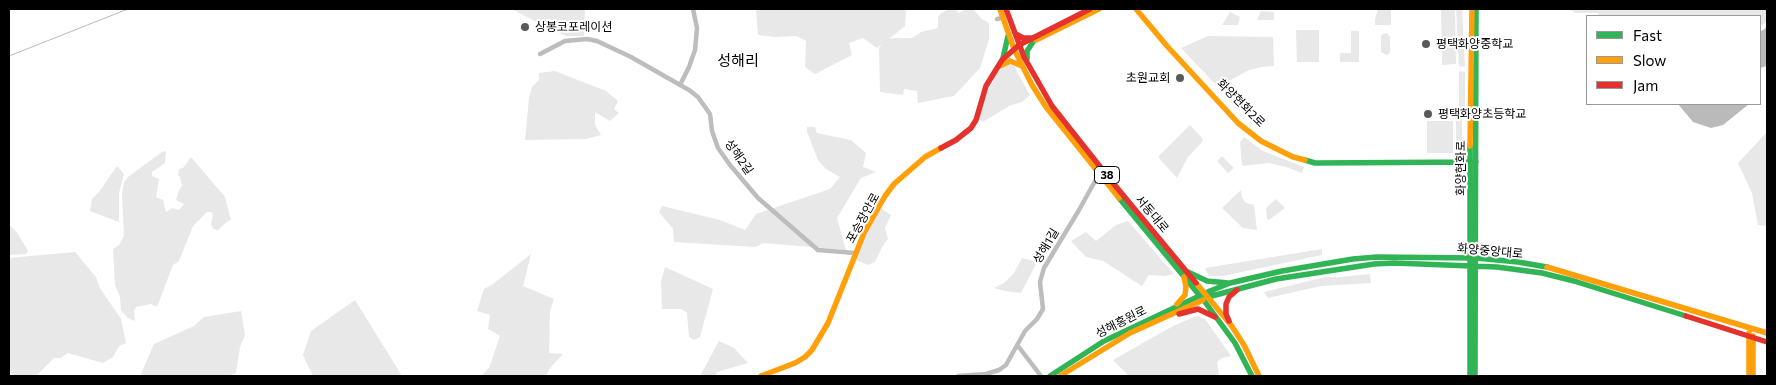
<!DOCTYPE html>
<html>
<head>
<meta charset="utf-8">
<style>
  body { margin:0 }
  #map { position:relative; width:1776px; height:385px; overflow:hidden; background:#fff; font-family:Commissioner,sans-serif }
  canvas { display:block }
  .frame { position:absolute; inset:0; border:10px solid #000; pointer-events:none }
  .legend { position:absolute; left:1586px; top:15px; width:175px; height:90px; box-sizing:border-box; background:#fff; border:1px solid #999; margin:0; padding:6px 9px; list-style:none; font-size:15px; color:#000 }
  .legend li { display:flex; align-items:center; gap:10px; height:25px }
  .legend b { width:25px; border:1px solid #999 }
</style>
</head>
<body>
<div id="map">
<canvas width="1776" height="385"></canvas>
<div class="frame"></div>
<ul class="legend">
<li><b style="height:6px;background:#30b455"></b>Fast</li>
<li><b style="height:6px;background:#ff9f0a"></b>Slow</li>
<li><b style="height:6px;background:#e5322d"></b>Jam</li>
</ul>
</div>
<script>
const context = document.querySelector('canvas').getContext('2d');
context.lineJoin = 'round';
function paint(path, color) { context.fillStyle = color; context.fill(path, 'evenodd'); }
const toPath = rows => new Path2D(rows.map(r => 'M' + r).join(''));
function trace(path, color, width, dash) { context.strokeStyle = color; context.lineWidth = width; context.lineCap = dash ? 'butt' : 'round'; context.setLineDash(dash || []); context.stroke(path); }
function label(font, color, halo, rows, align = 'center') {
  context.font = font + ' Commissioner,"Noto Sans KR",sans-serif'; context.lineWidth = 4; context.setLineDash([]); context.textBaseline = 'middle'; context.strokeStyle = halo; context.fillStyle = color; for (const [text, x, y, turn = 0] of rows) {
    context.save(); context.translate(x, y); context.rotate((+turn || 0) * Math.PI / 180); context.textAlign = isNaN(turn) ? turn : align; if (halo) context.strokeText(text, 0, 0); context.fillText(text, 0, 0); context.restore();
  }
}
const green = toPath([
  [512,9,585,9,584,36,566,36,548,28],
  [756,9,906,9,905,26,889,39,894,38,912,38,921,32,938,28,938,17,941,13,950,9,955,9,959,13,966,9,973,9,982,19,989,23,989,39,980,68,954,96,918,103,917,91,904,89,903,95,880,92,879,48,882,44,877,48,863,38,849,43,852,55,815,74,805,67,806,41,796,36,775,37,758,35],
  [1378,9,1391,9,1391,25,1375,25,1375,19],
  [1441,9,1455,9,1456,64,1442,65],
  [1456,9,1462,9,1465,67,1459,66],
  [1569,9,1767,9,1767,22,1760,26,1760,16,1598,16,1598,13,1575,13],
  [1261,11,1274,12,1274,20,1257,20],
  [1230,12,1240,17,1238,25,1222,25],
  [1296,30,1319,30,1319,62,1297,62],
  [1351,31,1359,31,1359,62,1340,62,1340,53,1351,53],
  [1387,33,1390,37,1390,53,1387,55,1381,52,1381,36,1383,34],
  [1208,36,1273,37,1274,66,1262,67,1249,70,1218,87,1181,48],
  [1009,64,1014,66,1030,95,1022,102,1009,106,983,122,979,119,984,99,998,72,1004,66],
  [555,71,606,91,618,101,614,109,619,113,610,121,595,112,595,125,601,135,586,139,525,140,529,98,532,87,539,80,539,73],
  [1459,71,1465,72,1465,108,1462,121,1462,151,1459,156,1456,156,1456,121,1459,107],
  [1427,121,1453,121,1453,153,1427,153],
  [1190,125,1203,139,1202,142,1188,157,1177,178,1158,157],
  [807,127,815,127,817,133,851,140,866,153,863,167,876,172,861,178,837,218,846,250,764,243,755,247,674,242,673,229,659,212,662,206,720,220,745,230,756,214,830,189,840,177,826,169,818,160,807,132],
  [1767,132,1767,226,1758,225,1752,193,1738,163],
  [1244,137,1263,151,1304,167,1302,173,1286,167,1269,163,1242,166,1240,142],
  [166,151,165,163,152,172,152,176,159,179,156,197,163,200,166,212,172,208,179,210,184,204,176,200,179,190,182,186,180,177,178,175,179,169,183,168,191,157,225,197,231,220,228,221,218,230,213,229,211,224,213,215,211,212,207,212,193,226,179,261,173,265,157,307,151,304,136,307,134,311,135,321,128,318,121,310,120,297,115,285,113,249,119,245,124,236,122,195,124,182,128,177,162,152],
  [1222,156,1234,168,1228,173,1217,161],
  [117,166,124,174,119,193,119,222,90,211,92,199,99,192],
  [1241,190,1242,198,1246,203,1254,205,1257,230,1243,228,1222,208],
  [1276,199,1285,208,1269,220,1267,219,1266,208],
  [880,208,891,215,885,228,888,239,882,247,875,262,868,265,854,259,867,231],
  [1128,221,1174,274,1165,276,1149,275,1142,286,1103,261,1086,257,1071,241,1086,232,1096,241,1116,225],
  [9,224,18,234,28,251,26,254,9,255],
  [1322,249,1322,255,1223,276,1209,276,1205,268],
  [75,252,96,277,100,288,121,319,126,343,119,346,113,357,103,363,68,353,61,358,54,358,36,376,12,376,9,367,9,258],
  [531,254,523,286,554,299,550,311,549,353,563,354,550,368,546,376,481,376,489,368,500,336,488,329,490,315,477,311,484,289,493,284],
  [1022,258,1037,262,1021,293,1005,291,994,288,1004,283,1014,273],
  [665,267,713,289,700,337,694,340,689,337,687,313,681,309,662,309,661,281],
  [1370,274,1371,283,1321,286,1268,298,1264,292,1325,277,1340,277],
  [355,300,402,376,313,376,303,355,311,331],
  [241,311,245,335,240,347,236,373,228,376,140,376,154,344,194,326,204,317],
  [1196,316,1205,319,1231,356,1222,358,1217,362,1219,376,1126,376,1127,374,1113,360,1173,326],
  [719,341,734,348,748,363,717,372,716,376,700,376]
]);
const water = toPath([
  [1767,27,1767,66,1760,68,1760,32],
  [1678,104,1749,104,1723,125,1711,128,1693,122]
]);
const stream = toPath([
  [9,56,128,9]
]);
const street = toPath([
  [997,19,1002,18],
  [540,54,565,41,587,39,597,41,631,57,689,90,698,97,710,114,712,131,718,148,730,165,758,198,818,250,855,253],
  [680,85,689,67,695,50,697,28,693,9],
  [1018,346,1041,376],
  [958,376,986,374,999,370,1006,365,1025,331,1037,319,1043,309,1040,282,1044,268,1079,210,1099,174]
]);
const fast = toPath([
  [1003,58,1008,36],
  [1027,59,1027,51,1033,42],
  [1305,160,1315,163,1476,162],
  [1119,198,1205,302,1235,343,1252,376],
  [1188,272,1207,281,1228,283],
  [1208,297,1276,279,1374,264,1394,263,1497,267,1542,273,1574,281,1686,316],
  [1050,376,1104,341,1210,291,1230,283,1282,271,1353,259,1377,257,1476,258,1518,262,1547,267],
  [1470,376,1470,146],
  [1475,376,1476,9]
]);
const slow = toPath([
  [1000,9,1014,49,1032,85,1046,107,1119,198],
  [1136,9,1167,46,1238,123,1261,141,1293,157,1305,160],
  [1036,40,1099,9],
  [1000,66,1010,61,1022,66],
  [1470,146,1472,9],
  [1547,267,1767,333],
  [1196,283,1231,325,1244,345,1259,376],
  [1177,304,1185,295,1186,287,1184,277],
  [1749,333,1749,376],
  [1753,336,1753,376],
  [761,376,795,363,805,357,812,350,828,323,864,233,885,196,894,184,925,157,941,148],
  [1060,376,1130,333,1203,300]
]);
const jam = toPath([
  [1006,9,1024,57,1052,106,1113,183,1196,283],
  [1016,34,1023,38,1032,38],
  [941,148,956,140,971,128,976,120,986,86,1002,60,1019,45,1090,9],
  [1179,314,1198,309,1215,317],
  [1686,316,1767,342],
  [1229,321,1226,314,1226,304,1229,297,1237,290]
]);
const markers = [
  [525,27,5,"#595959"],
  [1426,44,5,"#595959"],
  [1180,78,5,"#595959"],
  [1428,114,5,"#595959"]
];
const shields = [
  [1107,175,25]
];
const shieldNames = [
  ["38",1107,175]
];
const poiNames = [
  ["상봉코포레이션",535,27],
  ["평택화양중학교",1436,44],
  ["초원교회",1170,78,"right"],
  ["평택화양초등학교",1438,114]
];
const streetNames = [
  ["화양현화2로",1241,103,45],
  ["성해2길",739,157,55],
  ["화양현화로",1461,168,-90],
  ["서동대로",1152,214,50],
  ["포승장안로",863,218,-61],
  ["성해1길",1046,246,-59],
  ["화양중앙대로",1490,251,5],
  ["성해홍원로",1121,322,-27]
];
const quarterNames = [
  ["성해리",738,61]
];
paint(green, '#e8e8e8');
paint(water, '#bababa');
trace(stream, '#bababa', 1);
trace(street, '#bdbdbd', 4.5);
trace(fast, '#30b455', 5.5);
trace(slow, '#ff9f0a', 5.5);
trace(jam, '#e5322d', 5.5);
for (const [x, y, r, color] of markers) { const dot = new Path2D(); dot.arc(x, y, r, 0, 2 * Math.PI); context.fillStyle = color; context.fill(dot); trace(dot, '#fff', 2); }
for (const [x, y, w] of shields) { const box = new Path2D(); box.roundRect(x - w / 2, y - 8.5, w, 17, 4); context.fillStyle = '#fff'; context.fill(box); trace(box, '#000', 1); }
label('bold 11px', '#000', null, shieldNames);
label('12px', '#000', '#fff', poiNames, 'left');
label('12px', '#000', '#fff', streetNames);
label('15px', '#000', '#fff', quarterNames);
</script>
</body>
</html>
